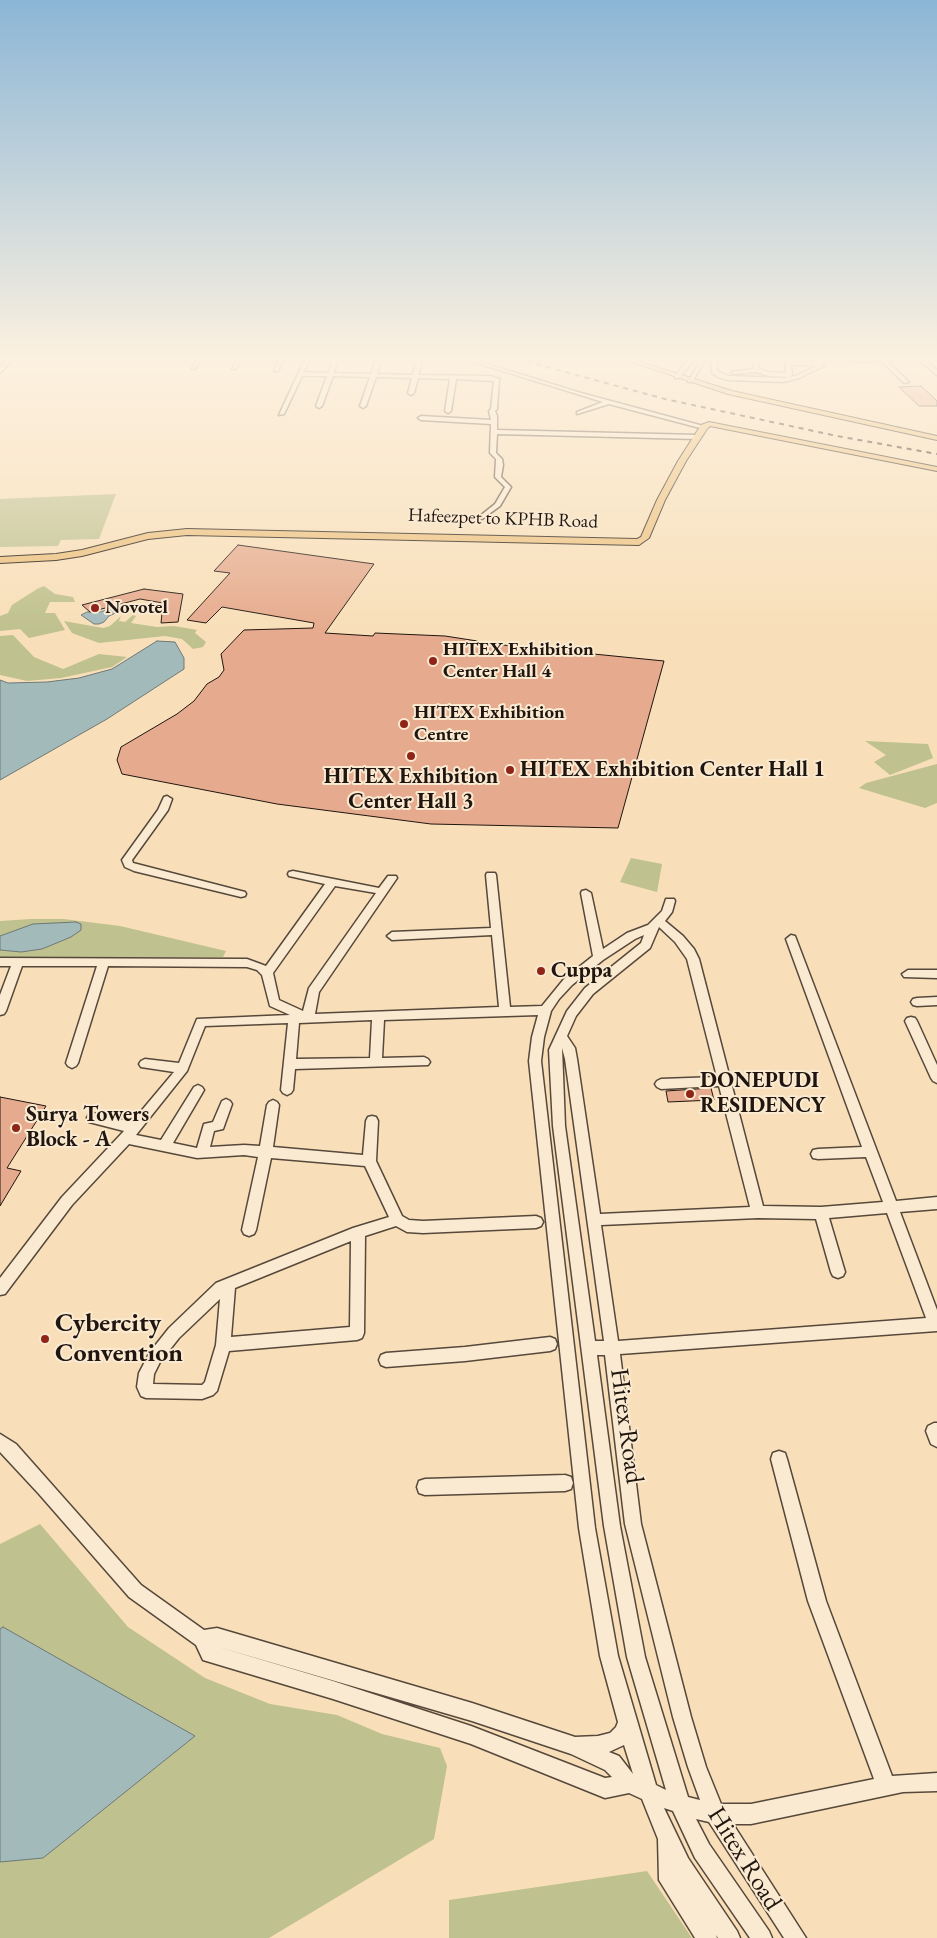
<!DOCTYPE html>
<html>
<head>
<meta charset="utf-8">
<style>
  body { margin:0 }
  canvas { display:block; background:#f8dfb9 }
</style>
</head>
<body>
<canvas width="937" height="1938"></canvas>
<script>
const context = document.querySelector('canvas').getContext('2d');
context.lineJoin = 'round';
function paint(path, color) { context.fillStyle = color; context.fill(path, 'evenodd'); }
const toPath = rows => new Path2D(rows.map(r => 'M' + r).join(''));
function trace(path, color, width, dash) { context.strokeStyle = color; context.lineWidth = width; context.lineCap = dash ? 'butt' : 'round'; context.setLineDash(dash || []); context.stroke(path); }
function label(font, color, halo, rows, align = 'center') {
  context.font = font + ' "EB Garamond",serif'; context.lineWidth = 4; context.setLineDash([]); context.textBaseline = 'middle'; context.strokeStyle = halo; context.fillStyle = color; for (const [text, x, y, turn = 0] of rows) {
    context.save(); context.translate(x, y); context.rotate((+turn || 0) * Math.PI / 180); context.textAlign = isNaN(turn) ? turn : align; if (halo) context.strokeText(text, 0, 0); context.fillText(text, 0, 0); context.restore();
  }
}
const green = toPath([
  [116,494,99,539,61,540,58,546,0,547,0,499],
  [44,586,55,594,73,597,75,602,50,602,45,613,55,613,65,630,29,638,20,629,0,631,0,616,8,613,12,605,37,589],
  [133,615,136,616,131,623,157,627,174,626,197,630,195,633,206,642,203,647,193,649,182,639,165,636,99,643,72,633,64,621,103,628,110,626,121,616,119,621,125,622],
  [13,635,34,657,63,669,99,654,127,657,112,667,61,678,27,681,0,675,0,636],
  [865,741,928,744,933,758,890,775,874,762,886,755],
  [937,764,937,803,925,808,859,788,866,783],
  [631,858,662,864,657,892,620,882],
  [31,919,64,919,120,926,226,951,223,957,0,957,0,921],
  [40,1524,128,1627,205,1678,270,1704,337,1715,382,1734,440,1748,447,1766,434,1839,269,1938,0,1938,0,1544],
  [647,1871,692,1938,449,1938,449,1900]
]);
const water = toPath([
  [119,606,122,607,122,610,109,616,104,622,99,624,94,624,81,615,87,612,100,612,119,606],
  [157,641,175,642,184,658,184,669,107,719,0,780,0,680,8,683,47,682,79,678,112,669,157,641],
  [76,922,81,924,81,930,71,937,42,949,21,952,0,950,0,936,33,924,76,922],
  [3,1627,195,1736,43,1858,0,1862,0,1629,3,1627]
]);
const building = toPath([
  [921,386,937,401,937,406,919,406,899,387,921,386],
  [238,545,374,564,325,633,373,636,375,633,445,636,503,645,664,661,618,828,431,824,277,804,122,774,117,760,121,747,177,714,194,701,207,684,219,677,224,670,221,654,244,630,313,628,314,623,222,607,206,623,187,620,230,573,214,571,238,545],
  [144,589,183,594,178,622,161,623,163,603,140,599,90,612,82,605,144,589],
  [711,1088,714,1100,668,1102,666,1091,711,1088],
  [0,1097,46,1106,7,1168,21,1171,0,1206,0,1097]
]);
const minorTunnel = toPath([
  [497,380,505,376]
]);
const minor = toPath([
  [7,359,13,359,0,373,0,367,7,359],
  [198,359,203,359,195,369,191,369,198,359],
  [237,359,242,359,236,369,232,369,237,359],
  [279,359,284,359,278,371,274,371,279,359],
  [305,359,310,359,304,372,328,373,334,359,338,359,334,373,371,374,376,359,381,359,377,374,413,375,416,361,419,359,422,361,418,375,490,376,499,379,497,409,495,411,497,416,497,430,697,435,700,437,697,439,497,434,496,453,502,459,503,465,501,477,511,487,500,506,482,519,479,517,480,516,495,504,505,487,495,477,496,459,490,453,491,424,421,420,418,418,421,416,491,420,489,411,491,409,494,381,456,379,451,411,448,413,445,411,450,379,418,378,414,393,411,395,408,393,412,378,376,377,366,406,363,408,360,406,370,377,333,376,322,406,319,408,316,406,327,376,302,376,284,414,279,415,305,359],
  [464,359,471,359,581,393,707,427,704,429,609,404,577,414,577,412,603,402,464,359],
  [689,359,695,359,679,378,675,378,675,376,689,359],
  [701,359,706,359,692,382,688,382,701,359],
  [711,359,717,359,717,371,728,376,784,378,795,376,817,366,791,365,792,375,789,377,769,376,756,372,732,374,732,372,753,369,753,359,759,359,758,360,759,369,769,372,786,373,785,359,789,359,790,361,817,362,817,359,821,359,824,366,799,378,784,382,728,380,718,377,712,373,711,359],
  [849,359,895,359,895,360,887,361,909,382,904,383,881,361,854,362,849,359],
  [918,359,924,359,937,370,937,375,918,359],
  [167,796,172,799,168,810,132,860,133,863,245,892,246,894,245,896,241,897,134,871,125,867,122,860,158,810,164,797,167,796],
  [293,871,379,888,388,876,396,876,397,878,319,992,315,1014,499,1007,492,935,392,940,387,936,392,932,491,928,486,875,487,873,495,873,496,875,510,1007,542,1006,564,979,593,956,581,893,582,891,586,890,591,893,603,949,627,933,648,925,662,911,666,899,674,899,675,901,672,912,665,921,683,936,694,949,699,959,763,1206,821,1207,883,1202,866,1157,818,1159,813,1158,811,1154,813,1150,818,1149,862,1147,786,939,791,935,795,936,896,1201,937,1197,937,1209,900,1212,937,1310,937,1331,620,1354,641,1524,691,1717,706,1767,721,1804,751,1804,874,1779,808,1601,771,1459,773,1453,779,1451,785,1453,787,1459,826,1601,892,1776,937,1773,937,1791,903,1792,751,1824,733,1824,806,1938,784,1938,709,1822,696,1819,709,1844,769,1931,772,1938,750,1938,695,1858,673,1811,664,1808,688,1858,737,1931,740,1938,718,1938,716,1935,717,1938,695,1938,659,1880,658,1839,642,1799,629,1793,605,1798,471,1744,333,1699,203,1660,196,1645,129,1597,39,1494,0,1452,0,1434,16,1444,141,1585,204,1630,217,1628,472,1703,575,1737,598,1736,610,1733,616,1727,618,1722,600,1656,579,1528,529,1061,532,1037,538,1015,384,1020,382,1058,424,1057,428,1059,430,1062,428,1065,295,1069,293,1090,291,1093,287,1095,283,1093,281,1090,288,1023,205,1026,187,1071,136,1135,161,1140,194,1087,198,1085,202,1087,204,1090,173,1143,197,1148,204,1124,213,1122,222,1101,226,1099,230,1101,232,1104,223,1129,214,1131,210,1147,244,1145,260,1146,267,1105,269,1102,273,1100,277,1102,279,1105,273,1147,363,1155,366,1121,368,1117,372,1116,376,1117,378,1121,376,1161,402,1216,409,1220,423,1221,536,1216,541,1218,543,1222,541,1226,536,1228,423,1233,407,1232,396,1226,365,1236,364,1333,362,1338,357,1340,229,1351,217,1391,213,1395,202,1399,146,1398,141,1396,137,1387,139,1373,150,1352,169,1328,216,1283,353,1228,389,1217,365,1166,271,1158,256,1230,254,1234,249,1236,244,1234,242,1230,258,1157,244,1155,197,1158,129,1144,72,1205,5,1294,0,1295,0,1278,62,1197,124,1131,89,1122,87,1118,89,1114,93,1113,132,1122,174,1072,141,1067,139,1064,141,1061,145,1059,179,1063,197,1019,290,1015,270,1006,262,975,257,970,247,967,108,966,78,1063,76,1066,72,1068,68,1066,66,1063,97,966,22,966,6,1011,4,1014,0,1015,0,995,11,966,0,966,0,958,247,959,266,966,325,884,289,876,288,874,289,872,293,871],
  [335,886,376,893,309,988,303,1011,279,1000,273,973,335,886],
  [659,927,675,942,687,959,717,1077,661,1079,657,1081,655,1084,657,1087,661,1089,719,1086,750,1207,600,1214,577,1059,575,1048,567,1036,576,1016,593,994,650,948,659,927],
  [644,935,641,943,585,988,567,1011,549,1050,553,1126,604,1526,627,1657,666,1790,656,1785,618,1656,595,1528,541,1061,544,1037,551,1011,559,999,572,985,603,960,635,939,644,935],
  [372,1020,370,1058,296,1059,299,1023,372,1020],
  [562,1048,565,1059,604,1341,595,1341,565,1126,562,1048],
  [887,1213,926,1318,618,1341,601,1225,758,1218,816,1219,831,1272,833,1276,838,1278,843,1276,845,1272,829,1218,887,1213],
  [351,1241,350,1327,231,1337,235,1288,351,1241],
  [220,1299,216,1345,205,1382,202,1385,153,1384,154,1374,160,1362,179,1338,220,1299],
  [597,1355,605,1355,625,1524,673,1717,688,1767,700,1800,688,1797,645,1657,620,1526,597,1355],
  [215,1646,472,1721,571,1754,605,1770,612,1777,605,1778,471,1726,333,1681,215,1646],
  [624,1745,629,1761,633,1774,619,1756,609,1752,624,1745],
  [908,970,937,970,937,978,904,977,902,974,908,970],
  [937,997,937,1005,917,1006,913,1005,911,1002,913,999,917,998,937,997],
  [911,1017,915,1018,917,1021,937,1065,937,1083,933,1081,931,1078,905,1021,907,1018,911,1017],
  [550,1337,555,1339,557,1344,555,1349,550,1351,465,1361,386,1367,381,1365,379,1360,381,1355,386,1353,465,1347,550,1337],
  [934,1423,937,1423,937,1447,931,1444,926,1431,928,1426,934,1423],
  [565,1475,571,1477,573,1483,571,1489,565,1491,425,1495,419,1493,417,1487,419,1481,425,1479,565,1475]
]);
const major = toPath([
  [623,359,631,359,732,391,937,436,937,440,728,394,623,359],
  [709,422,937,467,937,471,710,426,707,429,686,461,665,500,649,538,639,545,187,535,148,539,82,556,56,560,0,563,0,557,56,554,82,550,148,533,187,529,637,539,641,537,657,500,678,461,701,425,709,422]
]);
const rail = toPath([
  [517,359,665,399,837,436,937,454]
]);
const markers = [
  [95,608,5,"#8f2418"],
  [433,661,5,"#8f2418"],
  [404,724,5,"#8f2418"],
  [411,756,5,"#8f2418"],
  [510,770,5,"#8f2418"],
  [541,971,5,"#8f2418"],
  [690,1094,5,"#8f2418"],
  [16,1128,5,"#8f2418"],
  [45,1339,5,"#8f2418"]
];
const farStreetnames = [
  ["Hafeezpet to KPHB Road",503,519,2]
];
const farPoinames = [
  ["Novotel",105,608],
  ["HITEX Exhibition",443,650],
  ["Center Hall 4",443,672],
  ["HITEX Exhibition",414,713],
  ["Centre",414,735]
];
const poiNames = [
  ["HITEX Exhibition Center Hall 1",520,770],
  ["HITEX Exhibition",411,777,"center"],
  ["Center Hall 3",411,802,"center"],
  ["Cuppa",551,971],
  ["DONEPUDI",700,1081],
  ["RESIDENCY",700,1106],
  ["Surya Towers",26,1115],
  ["Block - A",26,1140]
];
const nearPoinames = [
  ["Cybercity",55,1324],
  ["Convention",55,1354]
];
const nearStreetnames = [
  ["Hitex Road",626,1426,82],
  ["Hitex Road",744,1859,58]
];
paint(green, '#bfc18e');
paint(water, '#a3babb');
trace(water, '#6f7876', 1);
paint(building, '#e6ab8e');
trace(building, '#20160f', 1);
trace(minorTunnel, '#cdb797', 6, [6, 3]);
trace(minor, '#56483a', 3);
trace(major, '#20160f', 2);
paint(minor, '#faead2');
paint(major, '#ecc07c');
trace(rail, '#20160f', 2, [5, 5]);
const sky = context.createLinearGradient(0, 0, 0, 630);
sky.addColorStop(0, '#8cb6d6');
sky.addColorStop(0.57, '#fcf1e0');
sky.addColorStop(1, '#fcf1e000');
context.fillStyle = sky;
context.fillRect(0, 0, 937, 630);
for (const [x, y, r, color] of markers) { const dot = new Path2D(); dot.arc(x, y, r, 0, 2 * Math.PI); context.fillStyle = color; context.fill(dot); trace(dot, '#faead2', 2); }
label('19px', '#20160f', '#faead2', farStreetnames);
label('bold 19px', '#20160f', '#faead2', farPoinames, 'left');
label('bold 22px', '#20160f', '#faead2', poiNames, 'left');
label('bold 26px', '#20160f', '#faead2', nearPoinames, 'left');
label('26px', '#20160f', '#faead2', nearStreetnames);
</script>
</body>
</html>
